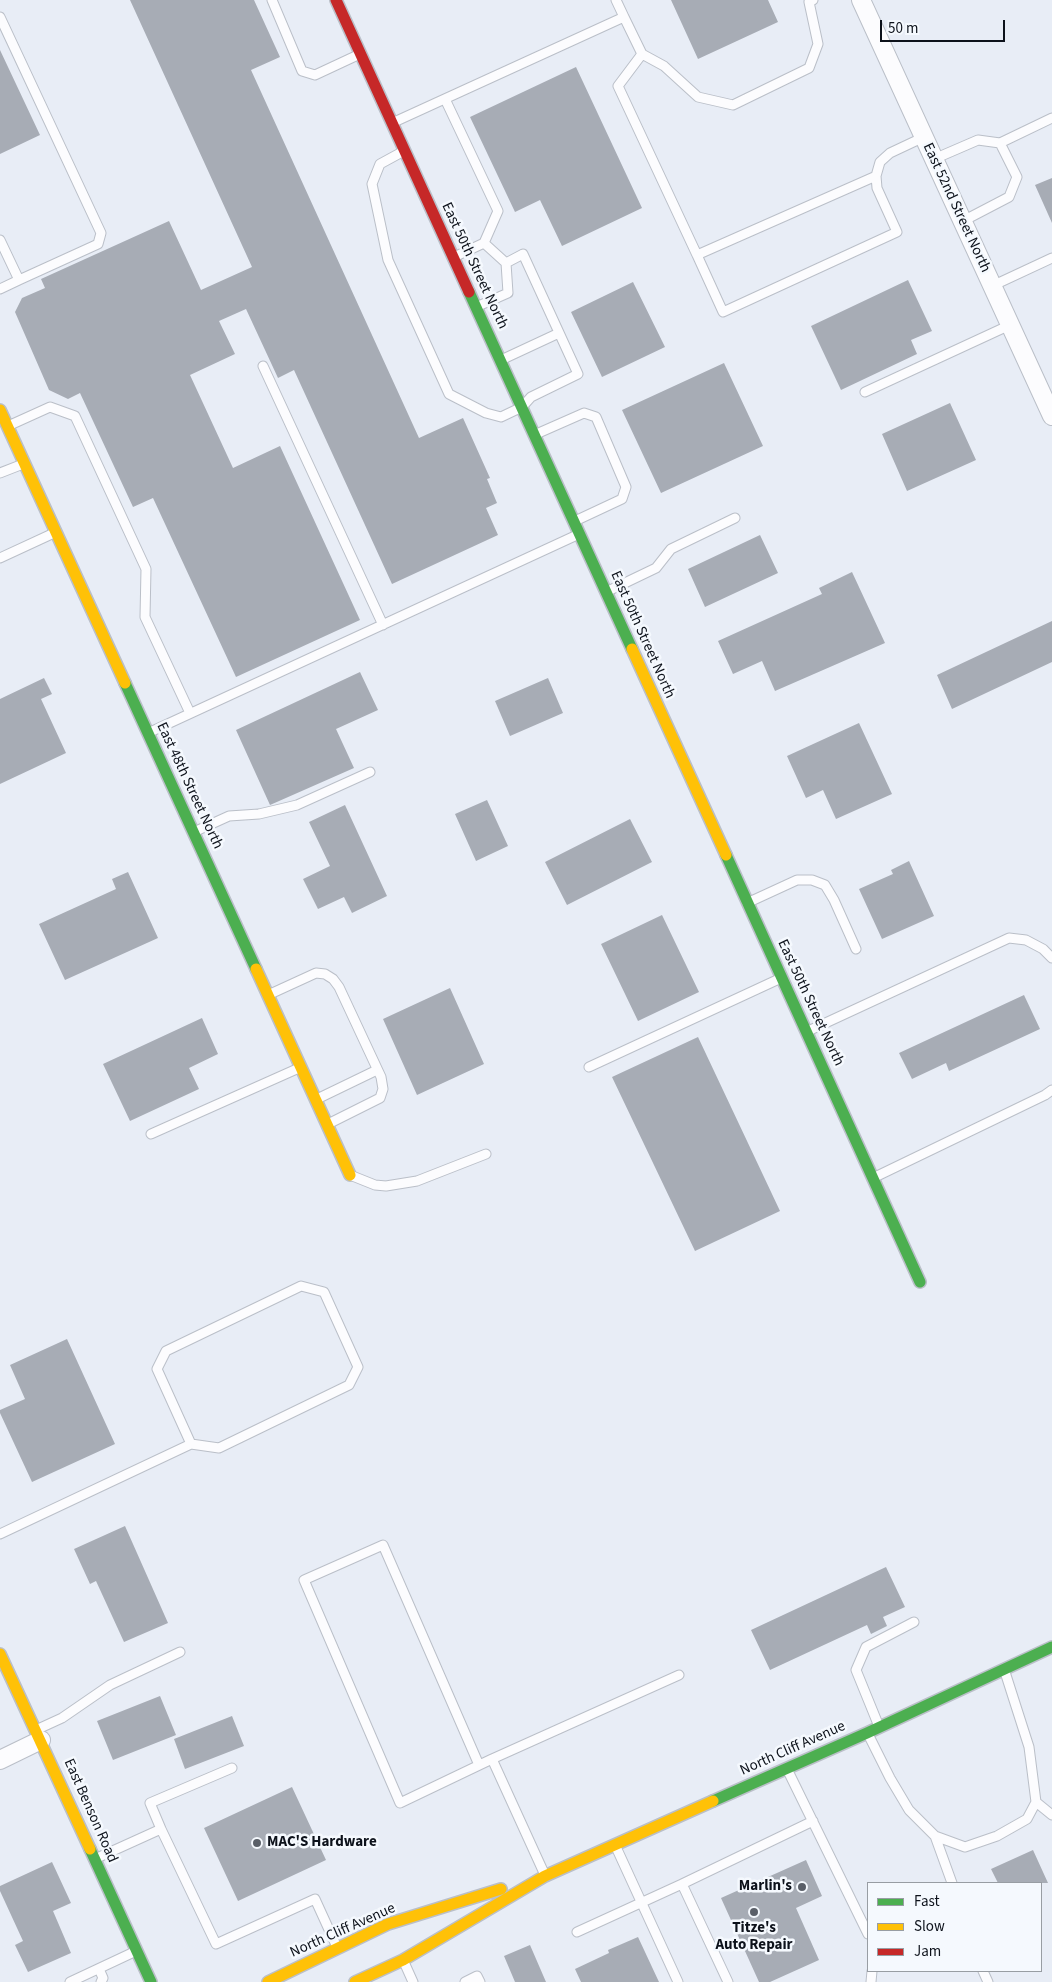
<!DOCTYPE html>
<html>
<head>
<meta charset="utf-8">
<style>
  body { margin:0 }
  #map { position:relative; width:1052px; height:1982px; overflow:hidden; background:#e8edf6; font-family:"Source Sans 3",sans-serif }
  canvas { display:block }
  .legend { position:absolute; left:867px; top:1882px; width:175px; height:90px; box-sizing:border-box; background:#f5f9fe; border:1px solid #989da3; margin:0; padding:6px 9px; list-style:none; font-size:15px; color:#0d121b }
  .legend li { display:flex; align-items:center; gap:10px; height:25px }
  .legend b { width:25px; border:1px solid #989da3 }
  .scale { position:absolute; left:880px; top:20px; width:125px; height:22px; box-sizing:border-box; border:2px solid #0d121b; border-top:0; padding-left:6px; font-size:15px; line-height:18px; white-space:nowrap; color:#0d121b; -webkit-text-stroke:4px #f5f9fe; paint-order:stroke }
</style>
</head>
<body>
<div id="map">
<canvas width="1052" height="1982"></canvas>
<ul class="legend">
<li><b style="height:6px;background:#4caf50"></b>Fast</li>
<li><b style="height:6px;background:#ffc107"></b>Slow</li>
<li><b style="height:6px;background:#c62828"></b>Jam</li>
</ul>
<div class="scale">50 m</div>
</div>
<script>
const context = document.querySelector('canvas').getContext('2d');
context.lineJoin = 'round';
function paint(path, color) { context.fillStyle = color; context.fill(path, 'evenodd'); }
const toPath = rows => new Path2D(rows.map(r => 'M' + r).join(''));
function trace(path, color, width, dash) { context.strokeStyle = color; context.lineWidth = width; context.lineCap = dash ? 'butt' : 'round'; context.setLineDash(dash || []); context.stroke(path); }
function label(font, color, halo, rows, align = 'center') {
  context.font = font + ' "Source Sans 3",sans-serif'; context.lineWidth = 5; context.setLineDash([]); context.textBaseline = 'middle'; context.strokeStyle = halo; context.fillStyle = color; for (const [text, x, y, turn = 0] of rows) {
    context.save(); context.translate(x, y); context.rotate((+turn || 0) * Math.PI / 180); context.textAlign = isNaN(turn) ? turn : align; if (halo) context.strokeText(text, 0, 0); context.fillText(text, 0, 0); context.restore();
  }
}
const building = toPath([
  [130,0,254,0,280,57,251,70,419,438,463,418,490,478,487,479,497,503,486,508,498,535,392,584,294,370,278,378,246,309,219,321,235,354,190,375,233,468,280,446,360,620,236,677,153,498,133,507,80,393,68,399,49,390,15,312,22,298,45,288,41,279,169,221,201,290,252,267],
  [671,0,768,0,778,22,698,59],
  [0,50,40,135,0,154],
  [576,67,642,208,562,246,540,200,515,212,470,117],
  [1052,178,1052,223,1035,185],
  [908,280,932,331,911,340,917,354,841,390,811,326],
  [633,282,665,347,602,377,571,312],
  [724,363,763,446,661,493,622,410],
  [950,403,976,460,907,491,882,434],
  [760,535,778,573,705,607,688,569],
  [852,572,885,643,775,691,762,661,733,674,718,641,822,594,819,588],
  [1052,621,1052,662,952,709,937,675],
  [360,672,378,710,336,729,354,768,270,805,236,730],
  [44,678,52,694,41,699,66,753,0,784,0,699],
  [548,678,563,713,510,736,495,701],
  [859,723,892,794,836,819,823,790,806,798,787,756],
  [487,800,508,846,476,861,455,814],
  [345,805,387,896,352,913,344,897,318,909,303,879,330,866,309,822],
  [630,819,652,862,567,905,545,862],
  [909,861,934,916,882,939,859,889,893,874,891,870],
  [128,872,158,938,65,980,39,924,116,889,112,879],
  [662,915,699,992,638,1021,601,944],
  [450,988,484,1064,417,1095,383,1019],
  [1024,995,1040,1029,949,1071,946,1063,912,1079,899,1053],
  [202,1018,218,1054,189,1068,199,1089,130,1121,103,1064],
  [698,1037,780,1211,695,1251,612,1077],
  [67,1339,115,1444,32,1482,0,1413,0,1410,25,1399,10,1365],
  [125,1526,168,1623,124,1642,96,1581,90,1584,74,1549],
  [886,1567,905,1607,883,1617,887,1626,871,1634,867,1625,770,1670,751,1630],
  [160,1696,176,1735,113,1760,97,1721],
  [232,1716,244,1746,185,1769,174,1739],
  [292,1787,326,1860,238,1901,204,1828],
  [1033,1850,1048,1883,998,1883,991,1869],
  [806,1860,822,1896,796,1908,819,1960,770,1982,759,1982,721,1898],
  [52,1862,71,1903,53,1911,71,1953,28,1972,15,1945,23,1941,0,1891,0,1886],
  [638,1937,659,1982,581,1982,575,1969,609,1953,608,1950],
  [530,1945,546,1982,515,1982,504,1956]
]);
const lane = toPath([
  [272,0,302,71,315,75,360,54],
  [0,17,101,233,98,244,19,280],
  [624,17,642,54,664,66,698,97,733,105,809,68,818,44,809,2,813,0],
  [642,54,618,86,697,255],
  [445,99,498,211,484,243],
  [392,123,624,17,616,0],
  [1000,143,1052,118],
  [402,152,380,164,372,184,388,260,449,394,486,413,501,417,522,407,531,397,578,374,523,254,506,263],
  [934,159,978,140,1000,143,1017,177,1009,197,963,221],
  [876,176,697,255,723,312,897,232,877,188,876,176,880,162,890,153,924,137],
  [0,240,19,280,0,289],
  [454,257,484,243,506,263,508,293,476,307],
  [992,286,1052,258],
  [501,360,559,333],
  [263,366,383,625],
  [865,392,1010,325],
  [8,426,50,407,75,416,146,569,145,617,190,713],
  [534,435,584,413,596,417,626,487,622,499,575,521],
  [0,473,23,464],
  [0,558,54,533],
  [606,592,656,568,671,549,735,518],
  [148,733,577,535],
  [196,831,229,816,259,814,297,805,370,772],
  [747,903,797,880,812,880,825,885,834,900,856,949],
  [268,995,316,973,325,974,333,979,339,987,381,1077,383,1089,380,1098,328,1124],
  [806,1032,1009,938,1026,940,1043,949,1052,958],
  [589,1067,779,979],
  [317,1099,377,1070],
  [151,1134,299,1068],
  [350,1175,375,1185,386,1186,417,1181,486,1154],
  [875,1177,1045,1095,1052,1090],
  [0,1534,191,1444,219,1448,349,1385,358,1367,324,1292,301,1286,166,1351,157,1369,191,1444],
  [878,1724,856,1670,866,1647,914,1622],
  [38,1729,62,1718,110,1685,180,1652],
  [869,1736,890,1778,909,1810,935,1836,965,1847,997,1836,1027,1819,1036,1802,1029,1747,1005,1672],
  [479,1765,383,1545,304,1580,400,1803,492,1759],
  [788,1771,868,1934],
  [1036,1802,1052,1815],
  [161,1829,150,1803,232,1768],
  [935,1836,952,1883],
  [616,1847,678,1982],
  [97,1858,161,1829,216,1944,315,1899,336,1945],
  [544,1873,492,1759,679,1675],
  [577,1932,682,1884],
  [404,1962,413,1982],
  [99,1969,103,1978,101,1982],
  [983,1971,988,1982],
  [70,1982,134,1952],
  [465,1982,477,1976,480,1982],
  [728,1982,682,1884,813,1821],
  [871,1982,872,1971]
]);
const street = toPath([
  [861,0,1052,416],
  [0,1760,41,1740]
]);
const fast = toPath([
  [469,292,632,649],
  [125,683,256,969],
  [726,855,920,1282],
  [713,1801,867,1733,1052,1647],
  [90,1849,151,1982]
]);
const slow = toPath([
  [0,410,125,683],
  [632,649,726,855],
  [256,969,350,1175],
  [0,1654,90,1849],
  [268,1982,388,1924,501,1889],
  [355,1982,403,1960,545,1876,713,1801]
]);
const jam = toPath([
  [336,0,469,292]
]);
const markers = [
  [257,1843,5,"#5a5f68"],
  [802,1887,5,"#5a5f68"],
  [754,1912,5,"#5a5f68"]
];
const streetNames = [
  ["East 52nd Street North",956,208,65],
  ["East 50th Street North",474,266,65],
  ["East 50th Street North",642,635,66],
  ["East 48th Street North",189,786,65],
  ["East 50th Street North",810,1003,65],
  ["North Cliff Avenue",793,1749,-24],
  ["East Benson Road",90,1811,66],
  ["North Cliff Avenue",343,1931,-24]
];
const poiNames = [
  ["MAC'S Hardware",267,1843],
  ["Marlin's",792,1887,"right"],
  ["Titze's",754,1929,"center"],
  ["Auto Repair",754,1946,"center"]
];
paint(building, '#a7acb5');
trace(lane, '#babfc8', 11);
trace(street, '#babfc8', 20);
trace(fast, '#babfc8', 14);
trace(slow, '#babfc8', 14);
trace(jam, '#babfc8', 14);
trace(lane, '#fcfcfe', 9);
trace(street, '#fcfcfe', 18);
trace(fast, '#4caf50', 11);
trace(slow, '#ffc107', 11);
trace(jam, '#c62828', 11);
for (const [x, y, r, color] of markers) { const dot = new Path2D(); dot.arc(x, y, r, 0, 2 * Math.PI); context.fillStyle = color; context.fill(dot); trace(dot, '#f5f9fe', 2); }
label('15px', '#0d121b', '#f5f9fe', streetNames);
label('bold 15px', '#0d121b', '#f5f9fe', poiNames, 'left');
</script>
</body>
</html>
